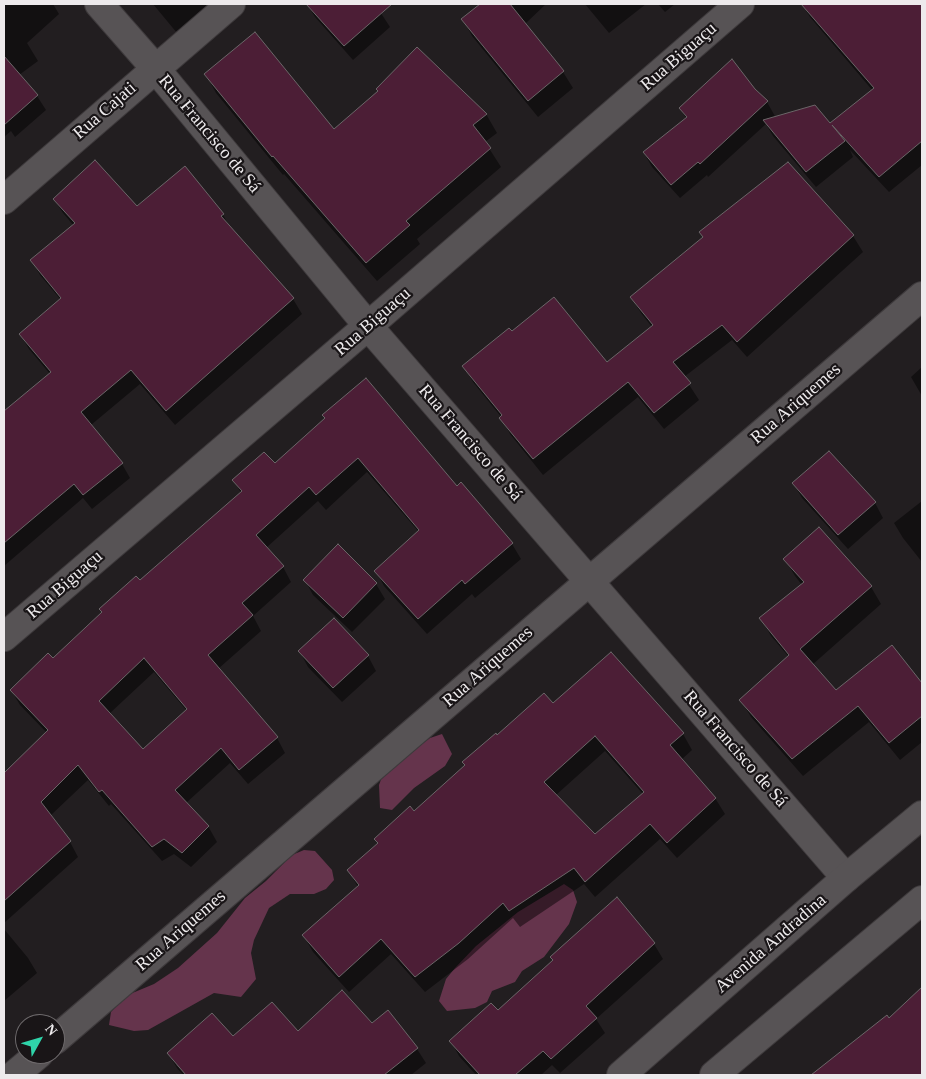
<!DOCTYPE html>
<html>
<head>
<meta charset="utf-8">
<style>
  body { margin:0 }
  #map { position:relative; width:926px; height:1079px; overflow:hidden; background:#221e20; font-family:Georgia,serif }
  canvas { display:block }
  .frame { position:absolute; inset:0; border:5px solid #edeaec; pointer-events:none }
  .north { position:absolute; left:15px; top:1014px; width:50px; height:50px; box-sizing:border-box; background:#191517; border:1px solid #6e6a6c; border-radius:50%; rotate:51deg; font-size:14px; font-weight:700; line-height:20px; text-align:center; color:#edeaec }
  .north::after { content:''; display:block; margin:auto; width:18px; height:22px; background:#2fd4aa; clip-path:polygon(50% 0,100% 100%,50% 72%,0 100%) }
</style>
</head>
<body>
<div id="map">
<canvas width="926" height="1079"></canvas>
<div class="frame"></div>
<div class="north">N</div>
</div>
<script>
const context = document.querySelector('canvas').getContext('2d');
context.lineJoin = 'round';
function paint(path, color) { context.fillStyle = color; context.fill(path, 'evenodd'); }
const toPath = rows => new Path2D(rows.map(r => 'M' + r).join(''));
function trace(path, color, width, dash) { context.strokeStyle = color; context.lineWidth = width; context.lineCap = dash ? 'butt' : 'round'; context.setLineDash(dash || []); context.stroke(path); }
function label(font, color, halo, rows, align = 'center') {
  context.font = font + ' Georgia,serif'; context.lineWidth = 4.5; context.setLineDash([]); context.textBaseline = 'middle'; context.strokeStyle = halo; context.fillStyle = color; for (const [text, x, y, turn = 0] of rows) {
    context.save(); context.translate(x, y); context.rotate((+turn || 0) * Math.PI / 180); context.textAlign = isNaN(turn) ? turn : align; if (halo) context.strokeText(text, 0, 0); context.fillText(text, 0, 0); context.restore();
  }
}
const forest = toPath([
  [442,734,452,754,445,766,414,788,392,810,380,808,379,785,383,774,411,752,430,738],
  [304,850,315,851,324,861,332,870,334,880,326,889,314,894,290,894,269,908,254,940,251,953,256,979,241,997,214,993,148,1030,134,1031,109,1025,111,1012,119,1003,130,994,154,984,178,968,217,933,245,898,266,881,292,855],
  [564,884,573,890,577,902,569,924,544,957,522,971,515,982,492,991,487,1002,475,1008,447,1011,439,1001,446,979,455,968,476,946,518,912]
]);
const shadow = toPath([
  [4,4,53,4,59,14,27,43,38,61,19,75,37,96,46,110,15,137,11,131,4,137],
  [153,4,211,4,177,33],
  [307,4,375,4,390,27,353,60,315,17],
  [482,4,546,4,525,24,563,72,573,88,538,117,472,36,463,19],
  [585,4,646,4,609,33],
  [658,4,675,4,665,12],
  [802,4,864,4,874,15,887,4,922,4,922,165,889,192,850,150,853,157,816,187,773,136,766,124,708,177,707,175,680,198,652,167,644,153,687,119,680,109,754,90,767,102,776,118,830,125,873,91,810,17],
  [206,74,334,130,486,114,497,133,485,142,501,167,417,239,420,244,377,281,284,174,283,175,216,93],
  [788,164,853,236,863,252,747,357,732,340,684,377,699,400,664,429,638,397,543,475,510,434,502,418,473,382,464,366,511,333,607,364,652,327,641,313,631,297,704,237],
  [185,168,223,215,231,229,293,299,302,314,175,425,140,384,91,425,122,464,130,478,92,509,83,498,4,566,4,413,50,374,29,349,20,334,61,300,40,275,32,260,74,226,63,213,54,199,137,207],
  [922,367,922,396,911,377],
  [326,419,456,487,461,484,512,544,521,559,475,598,472,594,427,634,384,586,376,571,419,532,367,472,326,510,318,501,266,548,283,567,291,582,253,616,261,631,218,669,277,738,285,753,248,784,230,763,186,803,208,826,217,842,191,867,174,854,162,861,111,804,109,806,88,780,50,816,70,842,78,857,4,923,4,774,47,733,20,705,11,690,53,660,241,493,234,480,274,465],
  [154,672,187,711,143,750,109,714],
  [794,484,875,503,883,518,848,549,802,498],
  [922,501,922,562,903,538,894,523],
  [785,559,871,587,881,604,812,665,835,692,891,647,922,685,922,742,900,760,869,722,803,776,751,717,741,700,789,657,771,636,761,618,802,585,795,576],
  [305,580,376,584,385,599,352,632,313,595],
  [300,652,368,656,376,671,342,702,308,667],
  [553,705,683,734,692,750,681,760,715,798,725,814,677,858,660,839,595,897,584,884,520,927,513,918,468,959,425,992,391,954,349,992,313,952,304,936,358,887,348,870,497,737],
  [605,751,643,794,595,835,556,795],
  [617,899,654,944,663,959,596,1019,605,1033,560,1073,552,1065,541,1075,476,1075,459,1056,451,1041,497,1012,554,961],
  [4,929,28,958,37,973,4,1001],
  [922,988,922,1075,813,1075,886,1017,889,1020],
  [372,1024,417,1049,426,1063,411,1075,188,1075,179,1065,176,1065,185,1075,183,1075,177,1068,168,1053,233,1038]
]);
const building = toPath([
  [306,4,392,4,344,46,306,4],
  [480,4,510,4,564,71,528,101,461,19,480,4],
  [801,4,922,4,922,141,879,177,832,125,845,141,806,172,763,120,815,105,830,123,874,88,801,4],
  [255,32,334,129,378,91,376,89,417,47,487,114,473,125,491,148,406,221,410,225,366,263,273,156,272,157,204,74,255,32],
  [4,56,38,95,4,125,4,56],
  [732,59,755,89,768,101,700,164,698,162,671,185,643,152,687,117,679,108,732,59],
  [95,160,137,206,185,166,224,214,221,216,294,298,166,411,131,370,81,412,123,463,83,495,74,484,4,543,4,411,51,372,19,334,61,298,30,260,75,223,53,199,95,160],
  [788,162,854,235,737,342,722,325,673,362,691,383,654,413,628,382,533,459,499,418,502,415,462,366,509,328,512,331,554,297,607,362,653,325,630,297,703,237,699,232,788,162],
  [366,378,457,486,461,482,513,543,465,584,462,580,418,619,374,571,419,530,358,458,316,495,309,487,256,535,284,566,242,603,253,615,208,655,278,737,239,770,221,748,175,790,209,826,182,853,164,839,152,847,102,790,99,792,78,765,41,802,71,841,4,901,4,773,48,730,10,690,48,653,53,658,102,612,99,609,136,576,140,580,242,491,232,480,264,452,275,463,325,418,322,415,366,378],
  [144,658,187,709,143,749,99,701,144,658],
  [829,451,876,502,838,535,792,483,829,451],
  [819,527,872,586,800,649,836,690,892,645,922,683,922,716,889,743,858,706,792,759,739,700,789,655,759,618,804,582,783,559,819,527],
  [338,544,377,583,343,618,303,580,338,544],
  [334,618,369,655,333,688,298,651,334,618],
  [611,652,684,733,670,745,716,798,667,843,650,824,585,882,574,868,509,911,503,903,459,943,415,977,381,939,339,977,302,935,359,885,347,870,378,843,374,839,410,806,414,811,465,765,462,762,496,733,497,735,544,693,553,703,611,652],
  [595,736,644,792,595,834,544,782,595,736],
  [617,897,655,943,586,1006,597,1018,551,1059,543,1051,515,1075,480,1075,449,1041,491,1003,498,1010,553,960,550,957,617,897],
  [922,987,922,1075,811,1075,887,1015,889,1018,922,987],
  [342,990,372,1023,388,1010,418,1048,384,1075,186,1075,167,1053,212,1013,233,1036,272,1002,298,1031,342,990]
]);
const minor = toPath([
  [99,4,155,68,368,326,846,878],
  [4,200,231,4],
  [4,637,368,326,740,4],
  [55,1040,922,296],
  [14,1075,39,1054]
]);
const secondary = toPath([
  [621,1075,846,878,922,815],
  [714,1075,922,900]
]);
const streetNames = [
  ["Rua Biguaçu",679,57,-41],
  ["Rua Cajati",105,111,-41],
  ["Rua Francisco de Sá",209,134,50],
  ["Rua Biguaçu",373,322,-41],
  ["Rua Ariquemes",796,404,-41],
  ["Rua Francisco de Sá",470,443,49],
  ["Rua Biguaçu",65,585,-41],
  ["Rua Ariquemes",488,667,-41],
  ["Rua Francisco de Sá",735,749,49],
  ["Rua Ariquemes",181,931,-41],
  ["Avenida Andradina",771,944,-41]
];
paint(forest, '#65344c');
paint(shadow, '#0007');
paint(building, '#4c1e36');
trace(building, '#6b6668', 1);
trace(minor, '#3e3a3c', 30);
trace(secondary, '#3e3a3c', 30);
trace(minor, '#575355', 28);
trace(secondary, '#575355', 28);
label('18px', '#edeaec', '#191517', streetNames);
</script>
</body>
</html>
